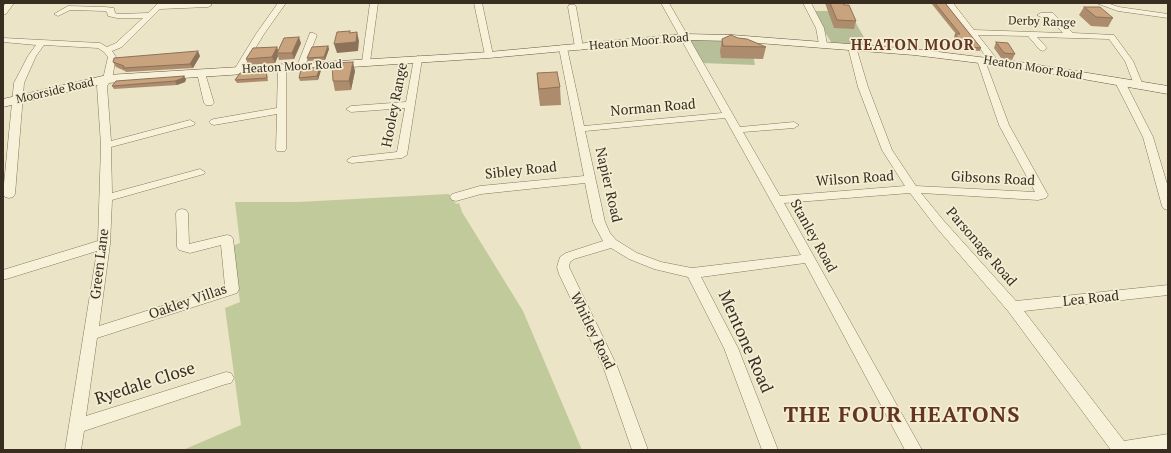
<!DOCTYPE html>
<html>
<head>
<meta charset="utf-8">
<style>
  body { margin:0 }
  #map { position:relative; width:1171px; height:453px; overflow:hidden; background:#ece4c6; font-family:"PT Serif",serif }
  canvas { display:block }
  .frame { position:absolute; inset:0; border:4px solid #382d20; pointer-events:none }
</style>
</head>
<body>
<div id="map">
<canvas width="1171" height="453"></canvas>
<div class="frame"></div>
</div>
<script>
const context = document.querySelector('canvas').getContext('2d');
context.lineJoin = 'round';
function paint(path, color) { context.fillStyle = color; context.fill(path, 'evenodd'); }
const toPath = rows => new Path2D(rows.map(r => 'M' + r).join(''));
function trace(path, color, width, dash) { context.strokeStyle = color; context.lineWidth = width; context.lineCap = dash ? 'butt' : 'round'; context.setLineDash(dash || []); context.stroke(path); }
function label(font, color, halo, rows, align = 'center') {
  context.font = font + ' "PT Serif",serif'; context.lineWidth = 3.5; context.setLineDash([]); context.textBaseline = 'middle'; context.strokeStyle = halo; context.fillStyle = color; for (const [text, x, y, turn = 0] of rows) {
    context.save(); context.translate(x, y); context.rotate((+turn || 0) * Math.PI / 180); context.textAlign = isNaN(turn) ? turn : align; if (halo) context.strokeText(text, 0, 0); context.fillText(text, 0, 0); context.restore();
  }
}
const green = toPath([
  [449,194,456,204,459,203,462,212,523,311,582,450,183,450,241,425,225,308,240,302,232,246,240,243,235,202,298,202]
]);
const cemetery = toPath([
  [812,11,849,11,869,46,831,42],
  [688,38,750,42,755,65,701,63]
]);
const street = toPath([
  [6,3,14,3,6,14,3,14,3,7,6,3],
  [158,3,166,3,165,4,209,3,212,5,208,7,160,9,122,47,112,51,116,57,112,79,107,86,111,141,190,120,195,123,194,125,111,147,112,193,200,169,205,172,204,174,112,200,110,244,99,326,225,286,221,245,190,253,179,250,177,247,176,213,178,210,182,209,186,210,188,213,189,244,227,235,231,236,233,239,239,289,237,293,97,338,86,416,226,372,231,373,234,378,231,383,226,384,84,431,81,450,65,450,97,251,3,280,3,270,98,241,101,145,97,86,103,79,108,57,104,52,98,48,44,45,36,56,24,83,15,194,13,197,9,198,5,197,3,194,14,83,28,56,36,45,3,42,3,38,100,43,107,47,116,43,143,18,117,18,108,16,107,12,105,11,70,10,58,16,54,14,68,6,105,7,114,8,115,13,118,14,148,13,158,3],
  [278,3,286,3,264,34,241,72,235,72,234,70,256,34,278,3],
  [370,3,378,3,370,62,366,65,362,62,370,3],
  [474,3,482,3,493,55,492,57,486,57,485,55,474,3],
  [661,3,669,3,740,127,794,122,799,125,794,128,743,132,780,196,905,186,882,150,858,87,848,47,852,44,856,47,868,87,892,150,916,186,1035,192,999,125,977,60,978,58,984,58,1009,125,1048,195,1046,198,1038,200,921,193,944,221,1016,301,1168,285,1168,295,1024,311,1124,441,1168,434,1168,450,1111,450,1008,311,936,227,910,193,784,203,922,450,905,450,805,263,701,277,738,348,778,450,762,450,724,348,688,277,654,269,629,259,611,248,574,259,570,262,569,267,617,366,648,450,632,450,603,366,559,274,557,267,560,257,566,253,603,241,593,222,585,183,481,194,456,201,452,200,450,197,452,194,480,186,584,176,559,48,560,46,563,45,567,48,584,126,722,113,661,3],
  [725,118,801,255,692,268,661,262,637,253,616,240,610,233,605,222,585,131,725,118],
  [803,3,811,3,824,28,827,44,826,46,820,46,819,44,816,28,803,3],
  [945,3,953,3,974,30,1063,33,1048,17,1041,17,1037,15,1041,13,1053,13,1073,33,1114,35,1133,61,1143,85,1141,87,1135,87,1125,61,1109,39,1037,37,1047,48,1043,51,1040,50,1028,36,978,35,999,62,998,64,992,64,945,3],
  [1096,3,1107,3,1119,7,1168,14,1168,18,1118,11,1096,3],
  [569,5,575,5,576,7,583,47,582,49,579,50,575,47,568,7,569,5],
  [310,33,313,33,317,35,305,66,301,69,298,68,297,66,310,33],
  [418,56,422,59,407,155,402,158,352,163,348,162,347,160,352,157,397,152,405,108,351,112,346,109,351,106,406,102,414,59,418,56],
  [282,64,286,67,286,149,285,151,277,151,276,149,277,114,214,125,211,124,209,122,211,120,214,119,277,108,278,67,282,64],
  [201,70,205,73,214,103,212,105,206,105,204,103,197,73,201,70],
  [1120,79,1125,82,1153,137,1168,187,1168,210,1164,209,1162,206,1143,137,1115,82,1120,79]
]);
const secondary = toPath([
  [684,34,732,35,914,49,1020,62,1168,86,1168,94,1020,68,914,55,732,41,684,40,489,58,107,83,3,107,3,99,107,75,489,52,684,34]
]);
const wall = toPath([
  [825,3,843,3,856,21,854,29,834,28],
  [931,3,945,3,981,48,980,51,964,50,954,37,955,34,956,34],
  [1084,7,1113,18,1108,27,1091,26,1079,15],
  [738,38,766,47,763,59,721,58,720,51,722,39],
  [996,42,1015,54,1012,60,1001,58,994,48],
  [301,43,294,59,279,60,278,56,275,63,248,65,246,59,278,51],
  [328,46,329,49,325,60,308,61,307,58],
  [200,56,193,68,126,72,125,71,116,67,113,62],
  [321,70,318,80,300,81,299,78],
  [355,71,351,90,335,91,333,81],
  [537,73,560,87,561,105,540,106,538,90],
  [267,74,268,81,237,83,235,80],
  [186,79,185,82,177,85,114,89,112,86]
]);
const shadedWall = toPath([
  [357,32,359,41,358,51,337,53,334,44],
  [299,37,301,43,294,59,292,53],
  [328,46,329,49,325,60,324,57],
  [277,47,279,53,277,53,278,56,275,63,272,57],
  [198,51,200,56,193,68,190,64],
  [353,62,355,71,351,90,349,81],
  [320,67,321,70,318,80,317,76],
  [184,76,186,79,185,82,177,85,175,81]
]);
const building = toPath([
  [830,3,843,3,844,5,849,5,856,21,837,20,830,3],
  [935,3,945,3,981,48,965,47,955,34,960,34,935,3],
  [1084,7,1100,7,1113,18,1096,17,1084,7],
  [350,31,349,33,357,32,356,42,334,44,337,32,350,31],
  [731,35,738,38,747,39,766,47,723,46,722,39,731,35],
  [299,37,292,53,277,53,284,38,299,37],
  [996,42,1008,43,1015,54,1004,53,996,42],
  [328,46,324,57,307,58,312,47,328,46],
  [277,47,272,57,246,59,253,48,277,47],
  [198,51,190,64,123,68,124,66,113,62,114,58,198,51],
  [353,62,349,81,333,81,332,63,353,62],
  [320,67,317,76,299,78,301,69,320,67],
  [266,71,267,78,235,80,240,73,266,71],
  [557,72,560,87,539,89,537,73,557,72],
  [184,76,183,78,175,81,112,86,116,81,184,76]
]);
const farStreetnames = [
  ["Derby Range",1042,22,2],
  ["Heaton Moor Road",639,42,-5],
  ["Heaton Moor Road",292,67,-3],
  ["Heaton Moor Road",1033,68,9],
  ["Moorside Road",55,91,-13]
];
const streetNames = [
  ["Hooley Range",395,105,-79],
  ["Norman Road",653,108,-5],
  ["Sibley Road",521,171,-6],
  ["Wilson Road",855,179,-4],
  ["Gibsons Road",993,179,3],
  ["Napier Road",608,185,77],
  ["Stanley Road",813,236,61],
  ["Parsonage Road",981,247,49],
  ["Green Lane",100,264,-83],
  ["Lea Road",1091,299,-6],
  ["Oakley Villas",188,302,-19],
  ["Whitley Road",592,331,64]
];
const farDistrictnames = [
  ["HEATON MOOR",913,46]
];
const nearStreetnames = [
  ["Mentone Road",745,342,66],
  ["Ryedale Close",145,384,-18]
];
const nearDistrictnames = [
  ["THE FOUR HEATONS",902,416]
];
paint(green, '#c0ca9a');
paint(cemetery, '#b7bf99');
trace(street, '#87765c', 1);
trace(secondary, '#685740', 1);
paint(street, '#f7f1d9');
paint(secondary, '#f7f1d9');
paint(wall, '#ac8c6c');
paint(shadedWall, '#8c7258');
paint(building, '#c8a37e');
trace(building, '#8c7258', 1);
label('12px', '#382d20', '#f4eed5', farStreetnames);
label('14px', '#382d20', '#f4eed5', streetNames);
context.letterSpacing = '1px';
label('bold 15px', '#623421', '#f4eed5', farDistrictnames);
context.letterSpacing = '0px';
label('17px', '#382d20', '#f4eed5', nearStreetnames);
context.letterSpacing = '1px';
label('bold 22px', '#623421', '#f4eed5', nearDistrictnames);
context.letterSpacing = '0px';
</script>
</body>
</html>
